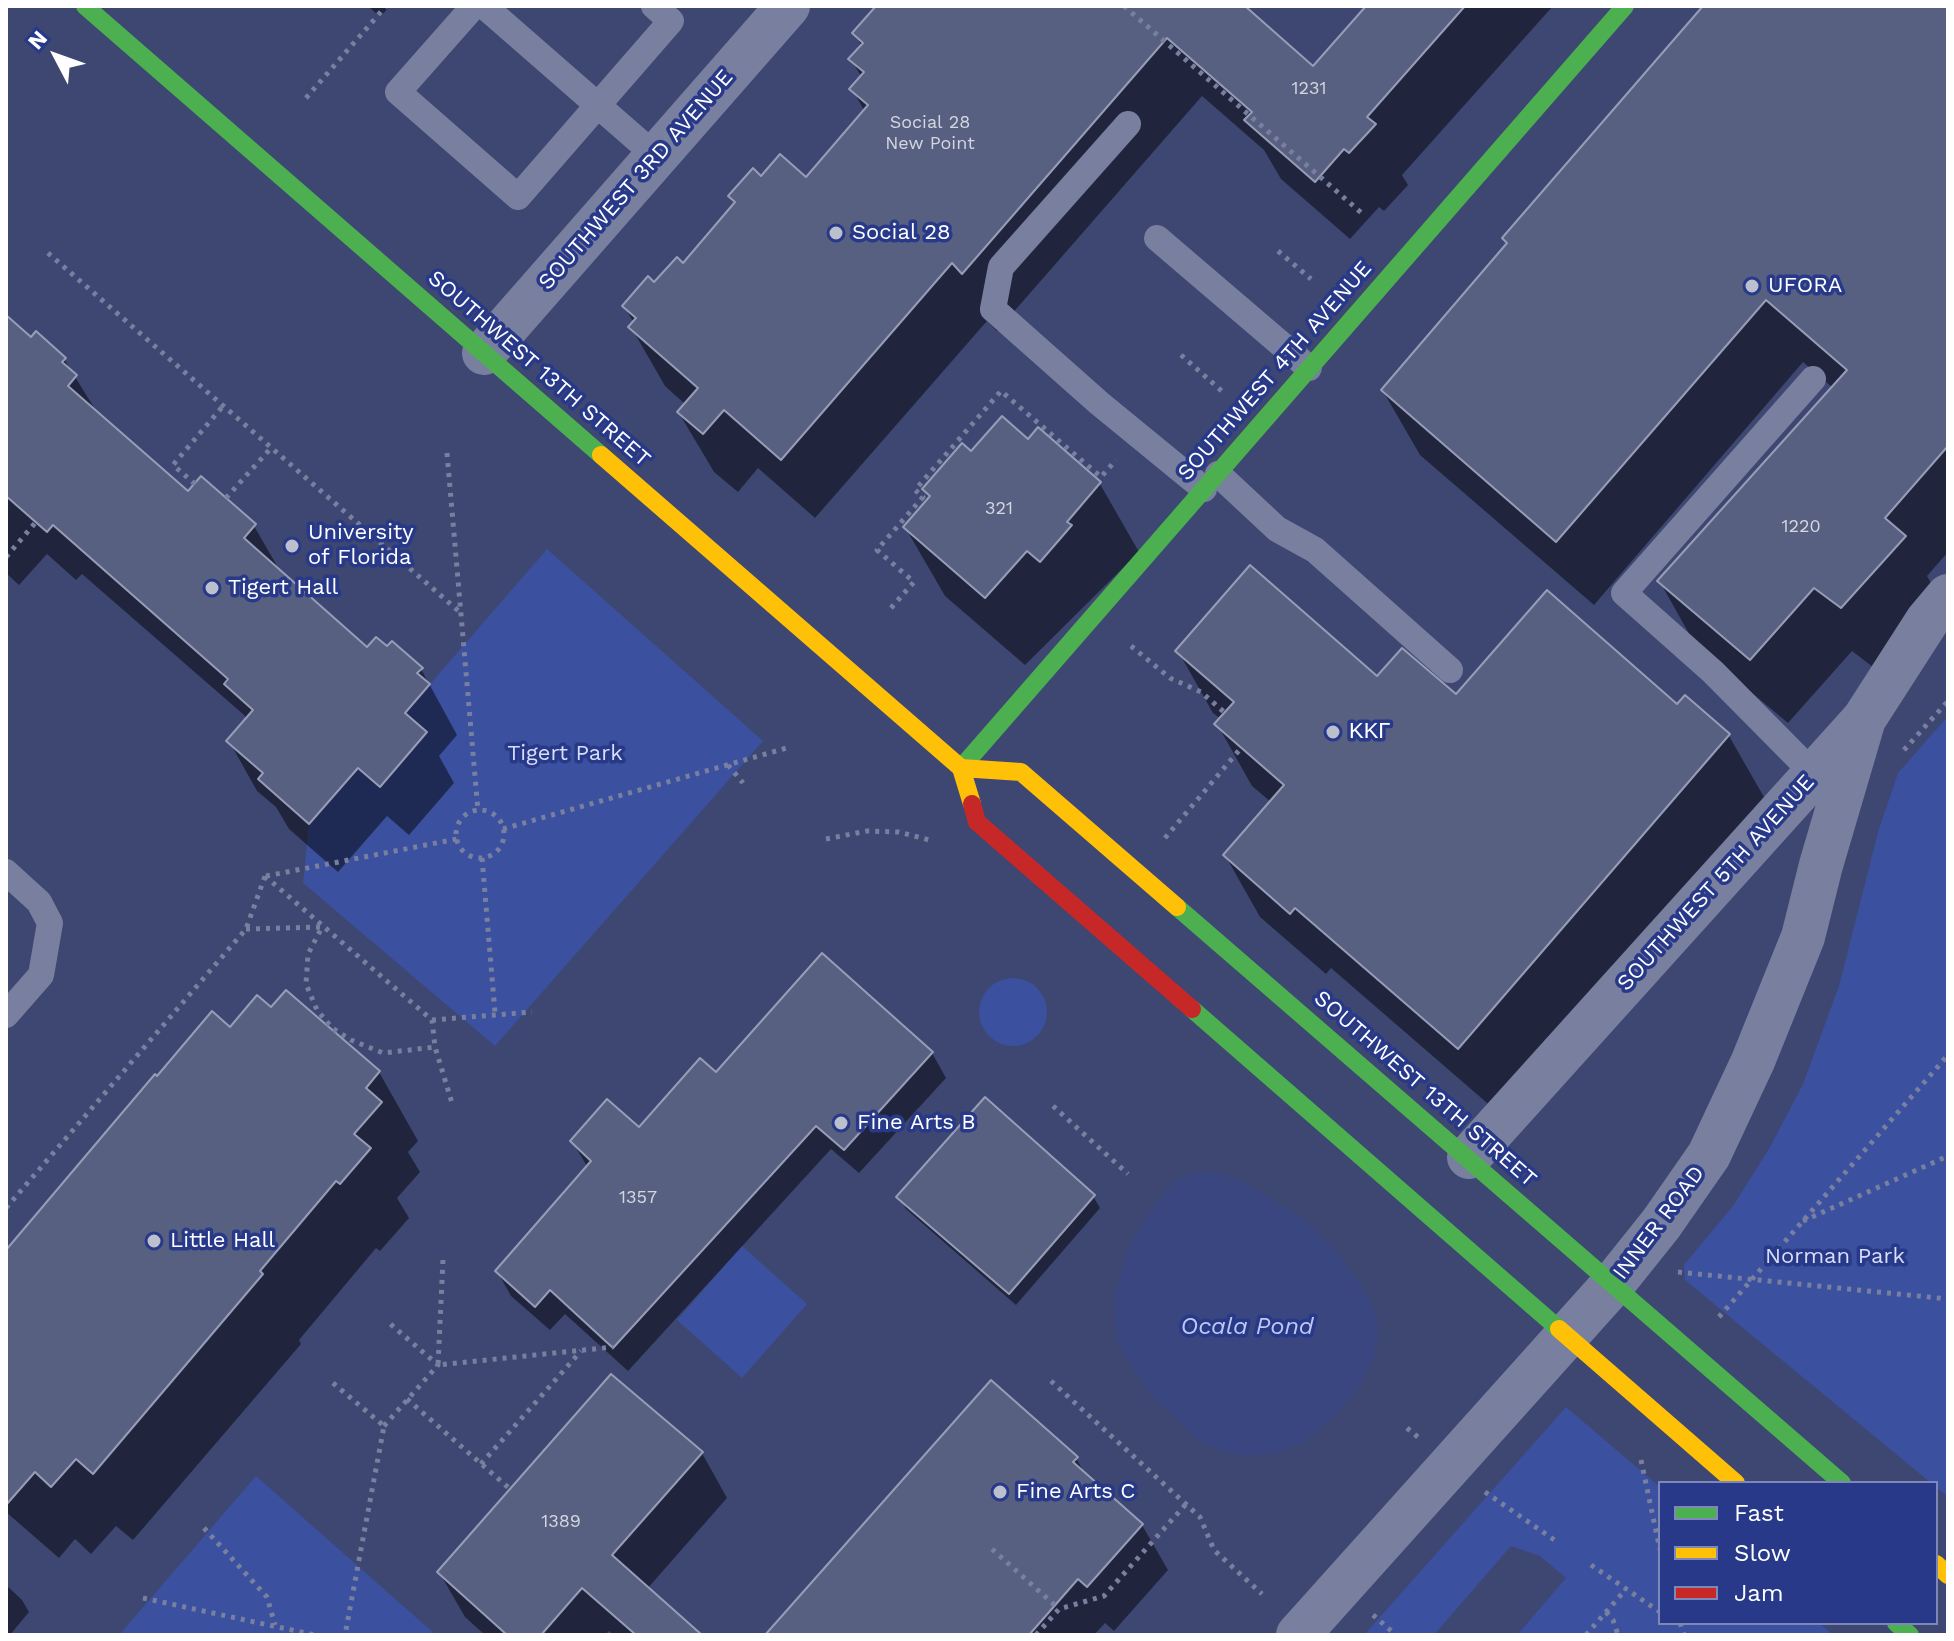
<!DOCTYPE html>
<html>
<head>
<meta charset="utf-8">
<style>
  body { margin:0 }
  #map { position:relative; width:1954px; height:1641px; overflow:hidden; background:#3d4772; font-family:"Work Sans",sans-serif }
  canvas { display:block }
  .frame { position:absolute; inset:0; border:8px solid #fff; pointer-events:none }
  .legend { position:absolute; left:1658px; top:1481px; width:280px; height:144px; box-sizing:border-box; background:#273988; border:2px solid #7d88b8; margin:0; padding:10px 14px; list-style:none; font-size:24px; color:#fff }
  .legend li { display:flex; align-items:center; gap:16px; height:40px }
  .legend b { width:40px; border:2px solid #7d88b8 }
  .north { position:absolute; left:16px; top:16px; width:80px; height:80px; -webkit-text-stroke:6px #273988; paint-order:stroke; rotate:311deg; font-size:22px; font-weight:700; line-height:32px; text-align:center; color:#fff }
  .north::after { content:''; display:block; margin:auto; width:28px; height:36px; background:#fff; clip-path:polygon(50% 0,100% 100%,50% 72%,0 100%) }
</style>
</head>
<body>
<div id="map">
<canvas width="1954" height="1641"></canvas>
<div class="frame"></div>
<ul class="legend">
<li><b style="height:10px;background:#4caf50"></b>Fast</li>
<li><b style="height:10px;background:#ffc107"></b>Slow</li>
<li><b style="height:10px;background:#c62828"></b>Jam</li>
</ul>
<div class="north">N</div>
</div>
<script>
const context = document.querySelector('canvas').getContext('2d');
context.lineJoin = 'round';
function paint(path, color) { context.fillStyle = color; context.fill(path, 'evenodd'); }
const toPath = rows => new Path2D(rows.map(r => 'M' + r).join(''));
function trace(path, color, width, dash) { context.strokeStyle = color; context.lineWidth = width; context.lineCap = dash ? 'butt' : 'round'; context.setLineDash(dash || []); context.stroke(path); }
function label(font, color, halo, rows, align = 'center') {
  context.font = font + ' "Work Sans",sans-serif'; context.lineWidth = 7; context.setLineDash([]); context.textBaseline = 'middle'; context.strokeStyle = halo; context.fillStyle = color; for (const [text, x, y, turn = 0] of rows) {
    context.save(); context.translate(x, y); context.rotate((+turn || 0) * Math.PI / 180); context.textAlign = isNaN(turn) ? turn : align; if (halo) context.strokeText(text, 0, 0); context.fillText(text, 0, 0); context.restore();
  }
}
const green = toPath([
  [547,549,763,741,495,1046,303,883,309,824,358,768,380,786,427,733,405,713],
  [1948,716,1948,1497,1936,1487,1936,1483,1931,1483,1685,1280,1684,1265,1733,1206,1770,1147,1803,1084,1839,986,1878,832,1898,773],
  '979 1012a34 34 0 1 1 68 0a34 34 0 1 1-68 0Z',
  [742,1246,807,1304,742,1378,677,1320],
  [1566,1407,1660,1487,1660,1623,1819,1623,1833,1635,1517,1635,1566,1578,1540,1556,1511,1546,1434,1635,1364,1635],
  [256,1476,436,1635,119,1635]
]);
const water = toPath([
  [1205,1172,1226,1175,1246,1183,1306,1221,1339,1254,1362,1288,1372,1304,1379,1328,1374,1359,1357,1390,1332,1418,1303,1443,1274,1453,1246,1456,1218,1450,1200,1441,1149,1393,1118,1344,1114,1299,1127,1250,1153,1207,1177,1179,1192,1173]
]);
const shadow = toPath([
  [368,6,390,6,380,17],
  [878,6,1242,6,1314,69,1369,6,1553,6,1402,175,1408,185,1384,211,1379,207,1350,239,1281,179,1264,150,1202,96,997,331,987,321,815,518,758,468,738,492,714,472,679,413,686,405,665,386,631,327,634,323,624,306,683,266,735,205,730,196,761,178,806,180,865,112,852,89,862,78,851,59,862,47,855,33],
  [1706,6,1948,6,1948,552,1927,576,1941,601,1878,671,1852,651,1788,723,1696,646,1660,582,1833,388,1803,362,1594,605,1420,455,1383,391,1508,245,1504,239],
  [6,345,64,359,98,414,189,494,254,526,283,576,367,650,421,669,457,735,439,756,454,783,409,835,387,816,338,872,289,829,276,807,257,791,229,741,247,720,244,715,82,574,76,580,47,554,19,585,6,573],
  [1038,430,1100,484,1139,552,1025,665,945,596,905,527,930,499,924,489,972,454,1028,442],
  [1178,651,1377,679,1456,697,1678,706,1685,698,1729,736,1764,797,1494,1109,1331,968,1326,974,1260,917,1225,855,1271,802,1252,786,1217,724,1221,719,1213,713],
  [286,993,379,1072,418,1141,408,1152,420,1172,397,1198,409,1218,380,1251,376,1248,299,1340,301,1344,133,1540,116,1526,91,1554,75,1539,59,1558,6,1512,6,1253,158,1079,230,1029,271,1010],
  [932,1053,946,1078,859,1173,831,1149,628,1371,565,1314,550,1330,511,1296,497,1271,588,1168,572,1141,639,1129,716,1075],
  [1093,1196,1100,1208,1016,1305,906,1209,899,1197],
  [702,1453,727,1498,647,1589,699,1635,613,1635,609,1631,605,1635,485,1635,465,1617,439,1572],
  [1076,1458,1086,1476,1142,1525,1168,1570,1114,1631,1105,1623,1094,1635,768,1635],
  [6,1585,22,1600,29,1612,10,1635,6,1635]
]);
const building = toPath([
  [876,6,1245,6,1313,66,1366,6,1465,6,1367,117,1376,124,1349,153,1344,149,1315,182,1244,120,1252,112,1167,38,962,274,952,263,781,460,724,410,703,434,677,412,698,388,628,327,636,318,622,306,648,276,654,282,677,257,683,263,735,202,728,196,753,168,761,176,780,154,806,177,868,105,849,89,864,72,848,59,863,43,852,33,876,6],
  [1703,6,1948,6,1948,446,1885,518,1906,536,1841,608,1814,588,1750,660,1657,581,1847,370,1766,300,1556,542,1381,390,1507,243,1502,238,1703,6],
  [6,315,31,337,36,331,66,358,62,362,77,375,68,386,188,491,201,476,256,524,244,538,367,647,376,637,387,646,392,641,423,668,417,673,430,684,405,713,427,732,380,787,358,768,309,824,258,779,263,773,226,741,253,710,224,684,228,679,53,525,47,532,6,496,6,315],
  [1002,416,1028,439,1038,427,1101,482,1067,522,1072,525,1040,562,1027,551,985,598,903,527,930,496,922,489,962,443,971,451,1002,416],
  [1250,565,1377,676,1402,648,1456,694,1547,590,1677,704,1685,695,1730,734,1458,1049,1295,908,1290,914,1223,855,1284,785,1214,724,1234,702,1175,651,1250,565],
  [822,953,933,1052,844,1150,816,1126,613,1348,550,1290,535,1307,495,1271,591,1161,570,1141,607,1099,639,1127,700,1058,716,1072,822,953],
  [286,990,380,1071,366,1088,382,1102,354,1134,371,1148,340,1184,336,1181,260,1271,263,1274,93,1474,76,1459,51,1487,35,1472,6,1505,6,1250,155,1074,157,1076,212,1011,230,1027,257,995,271,1007,286,990],
  [985,1097,1095,1195,1009,1294,896,1197,985,1097],
  [611,1374,703,1452,612,1555,702,1635,636,1635,582,1588,541,1635,507,1635,437,1572,611,1374],
  [991,1380,1078,1457,1073,1462,1143,1524,1087,1587,1078,1579,1029,1635,765,1635,991,1380]
]);
const path = toPath([
  [1124,6,1365,216],
  [306,98,386,6],
  [1278,251,1311,279],
  [48,253,462,614],
  [1181,355,1224,393],
  [447,453,478,811],
  [195,484,173,465,223,406],
  [226,498,271,448],
  [6,557,36,522],
  [891,608,914,582,877,550,923,497,915,490,1001,391,1101,477,1116,460],
  [1131,646,1170,678,1201,692,1224,712],
  [1904,750,1948,701],
  [728,765,743,783],
  '456 834a24 24 0 1 1 48 0a24 24 0 1 1-48 0Z',
  [503,829,790,747],
  [1165,838,1241,748],
  [826,839,867,831,899,832,933,841],
  [482,858,495,1013],
  [265,876,432,1020,435,1047],
  [266,876,457,839],
  [246,929,322,927,308,954,306,984,317,1010,332,1028,351,1040,383,1053,435,1047,452,1103],
  [432,1020,532,1012],
  [1053,1106,1128,1174],
  [6,1208,246,929,265,876],
  [1803,1221,1948,1156],
  [443,1260,438,1365,613,1347],
  [1678,1272,1948,1299],
  [1719,1317,1948,1055],
  [1051,1381,1200,1517,1214,1550,1262,1594],
  [333,1383,384,1426,345,1635],
  [407,1399,510,1489],
  [384,1426,438,1365,388,1322],
  [1407,1428,1419,1438],
  [1641,1460,1660,1550],
  [481,1464,581,1351],
  [1485,1492,1556,1541],
  [204,1528,267,1597,275,1625],
  [992,1549,1059,1609],
  [1591,1565,1660,1612],
  [143,1598,315,1635],
  [1606,1612,1613,1620,1618,1635],
  [1373,1615,1396,1635],
  [1680,1623,1684,1635],
  [1036,1635,1059,1609,1104,1596,1186,1504],
  [1586,1635,1626,1589]
]);
const lane = toPath([
  [474,6,398,92,518,197,671,21,654,6],
  [484,6,657,157],
  [1128,124,1001,267,993,309,1099,403,1204,489],
  [1157,238,1309,368],
  [1813,379,1624,593,1713,672,1814,774],
  [1218,474,1277,529,1315,550,1450,670],
  [6,872,39,902,50,923,41,975,6,1015]
]);
const street = toPath([
  [484,353,788,6],
  [1469,1157,1864,719,1927,621,1948,596],
  [1298,1635,1613,1284,1661,1224,1709,1155,1753,1061,1803,937,1821,865,1864,719]
]);
const fast = toPath([
  [85,6,601,455],
  [961,768,1625,6],
  [1177,907,1842,1483],
  [1192,1009,1559,1329],
  [1896,1623,1910,1635]
]);
const slow = toPath([
  [601,455,961,768,972,804],
  [961,768,1021,772,1177,907],
  [1559,1329,1736,1483],
  [1936,1564,1948,1575]
]);
const jam = toPath([
  [972,804,977,822,1192,1009]
]);
const markers = [
  [836,233,8,"#bbbfce"],
  [1752,286,8,"#bbbfce"],
  [292,546,8,"#bbbfce"],
  [212,588,8,"#bbbfce"],
  [1333,732,8,"#bbbfce"],
  [841,1123,8,"#bbbfce"],
  [154,1241,8,"#bbbfce"],
  [1000,1492,8,"#bbbfce"]
];
const numberNames = [
  ["1231",1309,89],
  ["Social 28",930,123],
  ["New Point",930,144],
  ["321",999,509],
  ["1220",1801,527],
  ["1357",638,1198],
  ["1389",561,1522]
];
const streetNames = [
  ["SOUTHWEST 3RD AVENUE",636,180,-49],
  ["SOUTHWEST 13TH STREET",539,369,41],
  ["SOUTHWEST 4TH AVENUE",1275,371,-49],
  ["SOUTHWEST 5TH AVENUE",1716,883,-48],
  ["SOUTHWEST 13TH STREET",1425,1089,41],
  ["INNER ROAD",1659,1223,-53]
];
const poiNames = [
  ["Social 28",852,233],
  ["UFORA",1768,286],
  ["University",308,533],
  ["of Florida",308,558],
  ["Tigert Hall",228,588],
  ["ΚΚΓ",1349,732],
  ["Fine Arts B",857,1123],
  ["Little Hall",170,1241],
  ["Fine Arts C",1016,1492]
];
const parkNames = [
  ["Tigert Park",565,754],
  ["Norman Park",1835,1257]
];
const waterNames = [
  ["Ocala Pond",1247,1327]
];
paint(green, '#3b509e');
paint(water, '#39467f');
paint(shadow, '#0007');
paint(building, '#586082');
trace(building, '#979db6', 2);
trace(path, '#79809f', 5, [4, 6]);
trace(lane, '#79809f', 26);
trace(street, '#79809f', 44);
trace(fast, '#4caf50', 18);
trace(slow, '#ffc107', 18);
trace(jam, '#c62828', 18);
for (const [x, y, r, color] of markers) { const dot = new Path2D(); dot.arc(x, y, r, 0, 2 * Math.PI); context.fillStyle = color; context.fill(dot); trace(dot, '#273988', 3); }
label('18px', '#d5d7e0', null, numberNames);
label('22px', '#fff', '#273988', streetNames);
label('22px', '#fff', '#273988', poiNames, 'left');
label('22px', '#d7def7', '#273988', parkNames);
label('italic 24px', '#bfc9f0', '#273988', waterNames);
</script>
</body>
</html>
